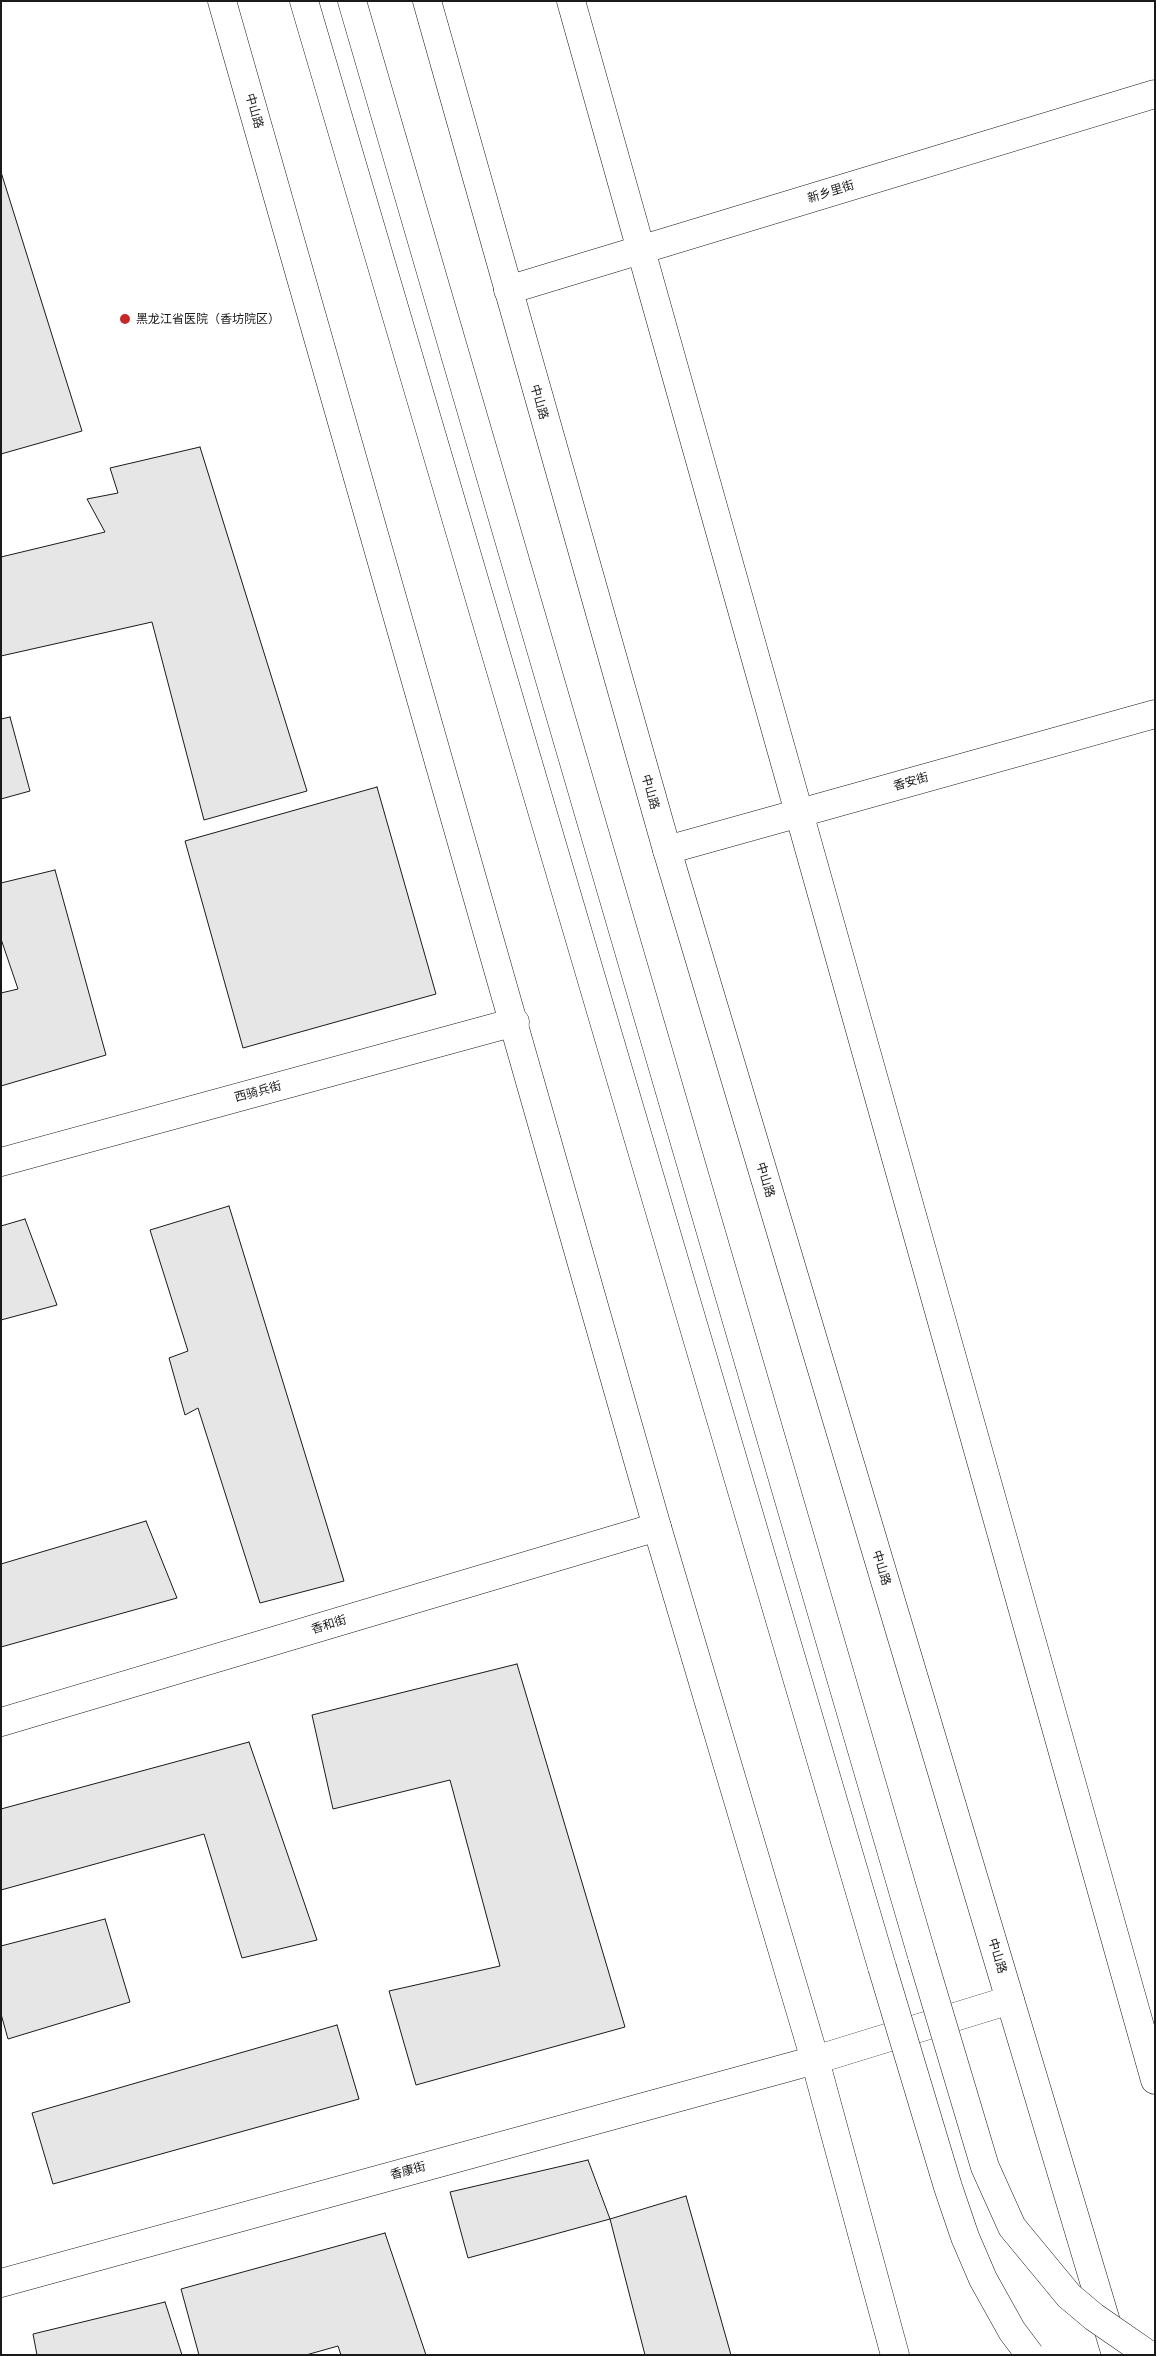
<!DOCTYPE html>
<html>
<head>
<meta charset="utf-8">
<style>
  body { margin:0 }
  #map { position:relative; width:1156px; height:2356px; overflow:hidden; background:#fff; font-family:Literata,serif }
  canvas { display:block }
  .frame { position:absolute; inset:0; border:2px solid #1a1a1a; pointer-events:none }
</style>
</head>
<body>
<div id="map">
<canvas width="1156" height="2356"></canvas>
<div class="frame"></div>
</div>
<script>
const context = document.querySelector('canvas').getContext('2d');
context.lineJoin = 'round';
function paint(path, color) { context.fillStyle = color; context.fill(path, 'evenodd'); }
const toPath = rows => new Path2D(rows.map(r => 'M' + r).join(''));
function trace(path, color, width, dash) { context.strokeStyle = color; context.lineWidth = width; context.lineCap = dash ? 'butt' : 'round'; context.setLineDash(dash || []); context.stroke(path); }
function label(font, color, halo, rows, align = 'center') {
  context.font = font + ' Literata,"Noto Sans SC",serif'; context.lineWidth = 4; context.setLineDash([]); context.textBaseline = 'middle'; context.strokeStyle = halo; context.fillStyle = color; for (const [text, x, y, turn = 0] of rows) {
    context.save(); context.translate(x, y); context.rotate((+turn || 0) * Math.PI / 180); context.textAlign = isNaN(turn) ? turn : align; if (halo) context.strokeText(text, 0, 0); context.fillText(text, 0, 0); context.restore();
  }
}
const building = toPath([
  [1,172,82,431,1,454,1,172],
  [200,447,307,791,204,820,152,622,1,656,1,557,105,532,87,499,118,493,110,468,200,447],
  [10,717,30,791,1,799,1,719,10,717],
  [377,787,436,994,243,1048,185,841,377,787],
  [55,870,106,1055,1,1086,1,993,18,989,1,939,1,883,55,870],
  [229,1206,344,1581,260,1603,198,1408,185,1415,169,1358,188,1351,150,1230,229,1206],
  [25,1219,57,1305,1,1320,1,1226,25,1219],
  [146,1521,177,1598,1,1647,1,1564,146,1521],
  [517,1664,625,2027,416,2085,389,1991,500,1966,450,1780,333,1809,312,1715,517,1664],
  [249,1742,317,1940,242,1958,204,1834,1,1890,1,1809,249,1742],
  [105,1919,130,2002,8,2039,1,2014,1,1946,105,1919],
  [337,2025,359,2099,53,2184,32,2113,337,2025],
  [588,2160,610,2219,468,2258,450,2192,588,2160],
  [686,2196,731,2355,645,2355,610,2219,686,2196],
  [385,2233,426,2355,341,2355,338,2346,306,2355,199,2355,181,2289,385,2233],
  [165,2302,182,2355,37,2355,33,2334,165,2302]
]);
const minor = toPath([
  [571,1,1155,2080],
  [508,290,1155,94],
  [667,850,1155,714],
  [1,1162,515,1022],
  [1,1722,657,1527],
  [1,2283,815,2060]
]);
const major = toPath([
  [222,1,657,1527,815,2060],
  [304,1,882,1967],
  [352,1,922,1956],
  [427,1,667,850,1010,2000]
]);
const highway = toPath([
  [895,2355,815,2060,1010,2000,1116,2355]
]);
const highwayBridge = toPath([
  [922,1956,985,2167,1012,2227,1069,2296,1094,2317,1149,2355],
  [882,1967,948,2187,965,2237,983,2279,1012,2331,1030,2355]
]);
const markers = [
  [125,319,6,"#c62828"]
];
const streetNames = [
  ["中山路",254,111,74],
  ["新乡里街",831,192,-17],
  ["中山路",539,402,74],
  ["香安街",911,782,-16],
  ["中山路",650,792,74],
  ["西骑兵街",258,1092,-15],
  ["中山路",765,1180,73],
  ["中山路",881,1568,73],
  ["香和街",329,1625,-17],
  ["中山路",997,1956,73],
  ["香康街",408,2171,-15]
];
const poiNames = [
  ["黑龙江省医院（香坊院区）",136,319]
];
paint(building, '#e6e6e6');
trace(building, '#1a1a1a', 1);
trace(minor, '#1a1a1a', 29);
trace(major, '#1a1a1a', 29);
trace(highway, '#1a1a1a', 29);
trace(minor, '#fff', 28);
trace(major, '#fff', 28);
trace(highway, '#fff', 28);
trace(highwayBridge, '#1a1a1a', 29, []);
trace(highwayBridge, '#fff', 28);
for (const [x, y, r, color] of markers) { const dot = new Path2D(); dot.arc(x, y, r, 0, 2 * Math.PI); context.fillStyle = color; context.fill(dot); trace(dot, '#fff', 2); }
label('12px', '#1a1a1a', '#fff', streetNames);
label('12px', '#1a1a1a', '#fff', poiNames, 'left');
</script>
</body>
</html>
